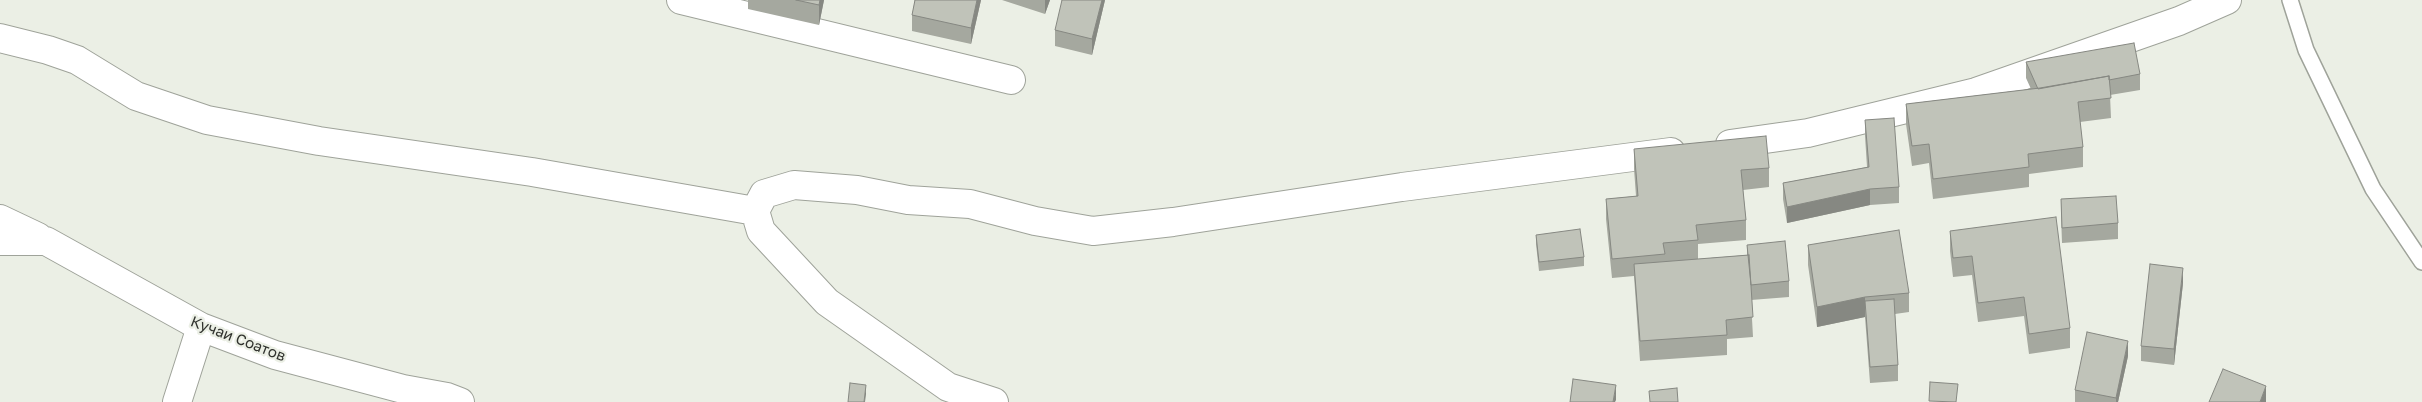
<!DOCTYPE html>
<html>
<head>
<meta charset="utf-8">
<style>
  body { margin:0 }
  canvas { display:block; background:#ebefe5 }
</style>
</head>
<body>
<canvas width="2422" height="402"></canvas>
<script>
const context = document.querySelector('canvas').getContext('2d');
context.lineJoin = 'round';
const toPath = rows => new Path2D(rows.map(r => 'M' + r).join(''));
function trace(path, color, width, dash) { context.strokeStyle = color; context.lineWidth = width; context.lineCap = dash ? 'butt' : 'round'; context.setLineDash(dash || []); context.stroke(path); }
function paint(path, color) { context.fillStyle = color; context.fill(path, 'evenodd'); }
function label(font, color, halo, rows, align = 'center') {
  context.font = font + ' "Golos Text",sans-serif'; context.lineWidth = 4.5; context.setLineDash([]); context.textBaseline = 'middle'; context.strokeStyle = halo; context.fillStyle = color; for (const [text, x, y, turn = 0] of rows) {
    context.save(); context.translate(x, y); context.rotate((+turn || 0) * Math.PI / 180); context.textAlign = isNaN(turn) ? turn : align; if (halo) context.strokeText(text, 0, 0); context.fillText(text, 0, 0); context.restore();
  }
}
const lane = toPath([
  [2290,0,2306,50,2373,189,2422,262]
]);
const street = toPath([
  [681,0,1011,80],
  [0,38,48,50,77,60,136,96,207,120,319,141,532,172,755,211],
  [1730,144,1808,133,1976,92,2179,21,2227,0],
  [0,219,38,237],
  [0,241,46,241,201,327,275,355,403,389,447,397,460,402],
  [177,402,201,327],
  [994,402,948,387,827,302,761,231,755,211,764,194,794,185,857,190,908,200,970,204,1035,221,1093,231,1173,222,1402,187,1671,152]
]);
const wall = toPath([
  [748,0,824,0,819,25,748,9],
  [915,0,981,0,971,44,912,31,912,15],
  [1002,0,1050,0,1045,14],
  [1105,0,1092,55,1055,46,1055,30],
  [2026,62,2140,74,2140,90,2110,95,2111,118,2080,122,2083,147,2083,167,2029,174,2029,187,1933,199,1929,163,1912,166,1906,124,1906,104,2031,89,2026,78],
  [1865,120,1899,187,1899,203,1870,205,1787,223,1783,199,1783,183,1867,167,1865,136],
  [1634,149,1769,168,1769,187,1743,190,1746,220,1746,240,1698,244,1698,259,1747,255,1747,245,1789,281,1789,297,1751,300,1753,337,1727,339,1727,355,1640,361,1634,276,1612,278,1606,219,1606,199,1636,196,1634,169],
  [2061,199,2118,223,2118,239,2062,243,2061,215],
  [1950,231,2070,328,2070,348,2029,354,2024,316,1978,322,1972,275,1953,277,1950,251],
  [1536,235,1584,257,1584,266,1539,271,1536,244],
  [1808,245,1909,293,1909,312,1895,314,1898,365,1898,381,1870,383,1865,317,1817,327,1808,265],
  [2183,283,2174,365,2141,361,2141,346],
  [2128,356,2118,402,2075,402,2075,390]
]);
const shadedWall = toPath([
  [820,0,824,0,819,25,819,5],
  [977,0,981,0,971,44,971,28],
  [1045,0,1050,0,1045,14],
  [1102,0,1105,0,1092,55,1092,39],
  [1870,189,1870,205,1787,223,1787,207],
  [2183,268,2183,283,2174,365,2174,349],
  [1865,297,1865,317,1817,327,1817,307],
  [2128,341,2128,356,2118,402,2116,402,2116,398],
  [866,385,866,394,865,402,864,402],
  [1616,385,1616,400,1615,402,1613,402],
  [2266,386,2266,402,2260,402]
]);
const building = toPath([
  [796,0,820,0,819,5,796,0],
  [915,0,977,0,971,28,912,15,915,0],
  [1062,0,1102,0,1092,39,1055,30,1062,0],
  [2134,43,2140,74,2109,80,2109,76,2038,89,2026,62,2134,43],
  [2109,76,2111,98,2078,102,2083,147,2028,154,2029,167,1933,179,1929,144,1912,146,1906,104,2040,88,2109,76],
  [1894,118,1899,187,1870,189,1787,207,1783,183,1869,167,1865,120,1894,118],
  [1766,136,1769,168,1741,170,1746,220,1696,225,1698,240,1663,243,1665,254,1612,259,1606,199,1638,196,1634,149,1766,136],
  [2116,196,2118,223,2062,228,2061,199,2116,196],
  [2056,217,2070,328,2029,334,2024,297,1978,303,1972,256,1953,258,1950,231,2056,217],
  [1580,229,1584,257,1539,262,1536,235,1580,229],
  [1899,230,1909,293,1865,297,1817,307,1808,245,1899,230],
  [1785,241,1789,281,1751,285,1747,245,1785,241],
  [1749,255,1753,317,1726,320,1727,335,1640,341,1634,264,1749,255],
  [2150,264,2183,268,2174,349,2141,346,2150,264],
  [1894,299,1898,365,1870,367,1865,301,1894,299],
  [2087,332,2128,341,2116,398,2075,390,2087,332],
  [2223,369,2266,386,2260,402,2209,402,2223,369],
  [1573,379,1616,385,1613,402,1570,402,1573,379],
  [1930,382,1958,384,1956,402,1929,401,1930,382],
  [850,383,866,385,864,402,848,402,850,383],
  [1677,388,1678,402,1650,402,1649,391,1677,388]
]);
const streetNames = [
  ["Кучаи Соатов",238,339,21]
];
trace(lane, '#9fa39a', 18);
trace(street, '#9fa39a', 30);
trace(lane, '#fff', 15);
trace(street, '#fff', 28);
paint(wall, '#a5a89f');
paint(shadedWall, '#868882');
paint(building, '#c0c3b9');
trace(building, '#868882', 1);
label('15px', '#30322e', '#ebefe5', streetNames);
</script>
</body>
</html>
